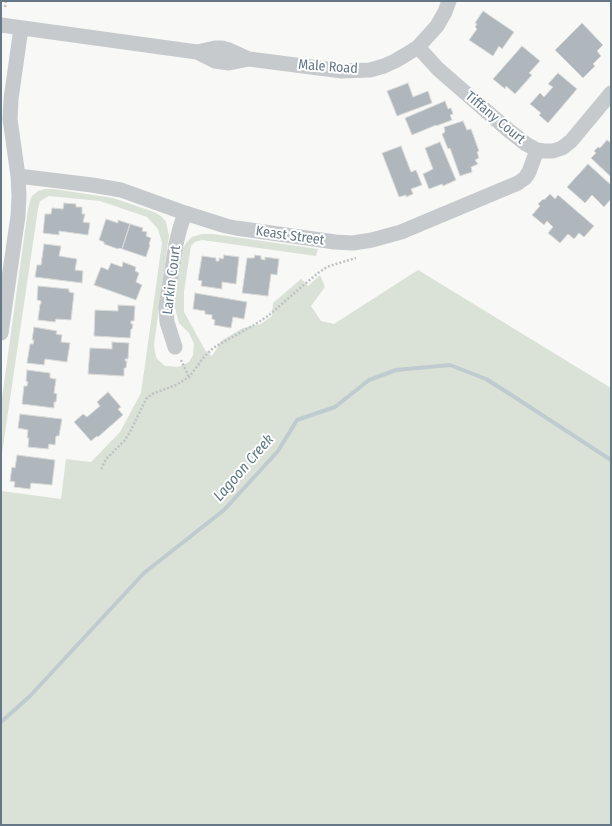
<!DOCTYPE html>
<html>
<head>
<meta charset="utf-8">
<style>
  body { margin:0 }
  #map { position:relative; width:612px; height:826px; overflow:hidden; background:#f8f8f6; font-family:"Fira Sans Condensed",sans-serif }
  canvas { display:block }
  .frame { position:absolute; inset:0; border:2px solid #667888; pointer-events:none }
</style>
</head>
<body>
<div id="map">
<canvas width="612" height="826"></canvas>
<div class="frame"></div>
</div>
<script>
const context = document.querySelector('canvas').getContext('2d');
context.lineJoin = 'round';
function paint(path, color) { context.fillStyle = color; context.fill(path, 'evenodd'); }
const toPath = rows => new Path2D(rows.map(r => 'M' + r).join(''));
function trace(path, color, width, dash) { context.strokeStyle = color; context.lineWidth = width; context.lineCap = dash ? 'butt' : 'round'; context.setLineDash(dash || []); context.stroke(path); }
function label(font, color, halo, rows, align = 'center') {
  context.font = font + ' "Fira Sans Condensed",sans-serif'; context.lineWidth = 4; context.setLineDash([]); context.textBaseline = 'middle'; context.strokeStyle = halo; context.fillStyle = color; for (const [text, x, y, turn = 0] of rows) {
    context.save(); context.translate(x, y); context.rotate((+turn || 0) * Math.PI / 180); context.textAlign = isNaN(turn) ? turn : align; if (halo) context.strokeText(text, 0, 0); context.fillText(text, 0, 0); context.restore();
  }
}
const green = toPath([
  [45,189,53,189,113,198,154,212,161,216,166,222,169,236,168,242,154,345,155,353,157,359,165,366,178,367,189,362,193,355,194,344,189,333,179,323,176,312,174,303,181,252,186,243,192,237,202,234,213,234,318,249,316,256,202,240,195,242,191,246,184,291,184,312,205,350,212,356,216,350,221,341,243,328,261,324,272,316,273,303,301,279,308,286,320,275,325,287,311,306,321,321,334,324,418,270,611,388,611,825,1,825,1,491,61,499,66,459,91,462,120,432,141,393,162,243,158,229,147,217,100,201,49,196,40,201,38,209,1,460,1,405,28,209,30,201,32,196,38,191]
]);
const stream = toPath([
  [1,722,30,696,144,573,224,510,278,451,297,420,335,407,369,380,396,370,450,365,486,379,513,396,611,460]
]);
const building = toPath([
  [483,11,514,32,502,49,499,46,493,56,469,40,477,29,475,27,477,24,475,23,483,11],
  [582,23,603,45,597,51,601,56,593,64,595,66,583,78,555,50,582,23],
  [522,46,540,61,529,73,532,75,515,94,506,86,505,89,493,79,522,46],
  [558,73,577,89,548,123,539,115,541,113,530,104,540,93,544,97,553,87,548,84,558,73],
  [408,83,413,97,428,91,432,103,397,116,387,91,408,83],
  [445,101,448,109,451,108,453,114,450,115,452,120,436,126,436,125,412,135,405,118,445,101],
  [463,121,467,130,471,129,479,151,477,152,479,158,475,160,478,164,471,167,472,172,460,176,450,148,448,149,442,134,445,132,444,127,463,121],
  [607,140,611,143,611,177,591,158,596,153,594,151,598,147,600,148,607,140],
  [440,142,456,180,443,186,442,184,429,189,423,174,433,169,425,148,440,142],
  [401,146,411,172,416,170,422,185,411,189,413,194,406,197,406,195,399,197,382,153,401,146],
  [588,164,611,185,611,199,604,207,592,195,585,203,567,187,588,164],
  [550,194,555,199,558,195,594,226,584,237,579,233,574,239,568,234,560,243,548,233,553,227,547,221,544,225,532,215,540,206,538,204,543,199,544,200,550,194],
  [64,203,76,204,76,207,82,207,82,214,85,214,83,222,90,223,88,235,59,231,59,235,43,233,45,214,51,214,52,208,63,209,64,203],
  [106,219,118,223,118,220,130,224,122,249,119,248,118,249,104,244,104,242,99,240,106,219],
  [130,224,143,228,142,231,147,232,146,236,151,238,149,244,150,245,146,257,122,249,130,224],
  [44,244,61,246,59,256,77,259,75,270,83,271,82,283,35,277,37,265,41,265,44,244],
  [224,255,239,257,236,284,222,282,222,289,201,286,202,281,198,280,202,256,216,258,216,261,219,261,219,258,223,259,224,255],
  [255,255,261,256,261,259,265,260,265,257,279,259,277,275,271,274,268,296,242,293,247,258,254,258,255,255],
  [123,262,136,267,135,271,139,273,136,282,142,285,136,300,94,285,101,267,108,270,111,263,122,267,123,262],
  [38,286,69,289,69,292,74,293,71,320,56,319,55,322,38,320,40,304,41,304,41,301,37,300,38,286],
  [195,293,247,302,244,319,233,317,231,328,214,325,215,320,212,319,212,315,205,314,205,311,193,309,195,293],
  [118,305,135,306,134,321,131,321,131,324,133,324,132,329,131,329,130,338,94,336,95,310,118,311,118,305],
  [34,327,57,331,56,334,62,335,61,342,70,343,67,362,45,359,44,365,27,363,30,344,33,344,34,340,32,340,34,327],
  [112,342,129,343,128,359,125,359,125,361,127,361,126,368,124,368,124,376,88,374,90,348,112,349,112,342],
  [27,370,50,373,50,378,56,379,54,393,57,394,56,402,54,402,54,408,22,404,24,386,27,386,28,382,26,381,27,370],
  [108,392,121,407,118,409,123,415,98,437,97,436,91,441,74,422,83,414,87,417,100,406,97,402,108,392],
  [20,414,62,419,59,436,56,436,55,445,49,444,48,449,28,447,29,438,27,438,28,430,18,428,20,414],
  [17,455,55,460,52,485,31,483,30,489,14,487,15,482,10,481,12,467,15,468,17,455]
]);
const path = toPath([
  [5,7,6,1],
  [181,360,189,377],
  [101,469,106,459,125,440,130,432,146,399,152,394,176,385,189,377,204,357,213,348,254,325,268,316,299,289,318,273,327,267,336,264,356,258]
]);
const minor = toPath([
  [1,25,197,52,215,61,229,63,249,59],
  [418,47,438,69,507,129,526,144,537,150,544,151,553,151,562,148,571,141,611,93],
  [197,52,215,48,222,48,229,50,249,59,342,71,370,70,384,66,395,61,407,54,418,47,437,26,445,12,449,1],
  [18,176,92,185,121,190,185,213,226,226,236,228,335,242,353,243,372,240,401,232,518,183,525,178,529,172,537,150],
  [1,333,18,216,19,196,18,176,10,119,11,99,21,28],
  [175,347,167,322,166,307,176,244,180,228,185,213]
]);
const streetNames = [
  ["Male Road",328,67,4],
  ["Tiffany Court",495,118,40],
  ["Keast Street",290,236,8],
  ["Larkin Court",172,280,-83]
];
const waterNames = [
  ["Lagoon Creek",244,468,-49]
];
paint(green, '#dae1d6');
trace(stream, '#c0cbd0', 4);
paint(building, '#afb7bd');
trace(building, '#dadad8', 1);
trace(path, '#bfc2c4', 2.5, [2, 2]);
trace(minor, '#c6cacd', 15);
label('14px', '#667888', '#fff', streetNames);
label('italic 15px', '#627a83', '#fff', waterNames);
</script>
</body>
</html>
